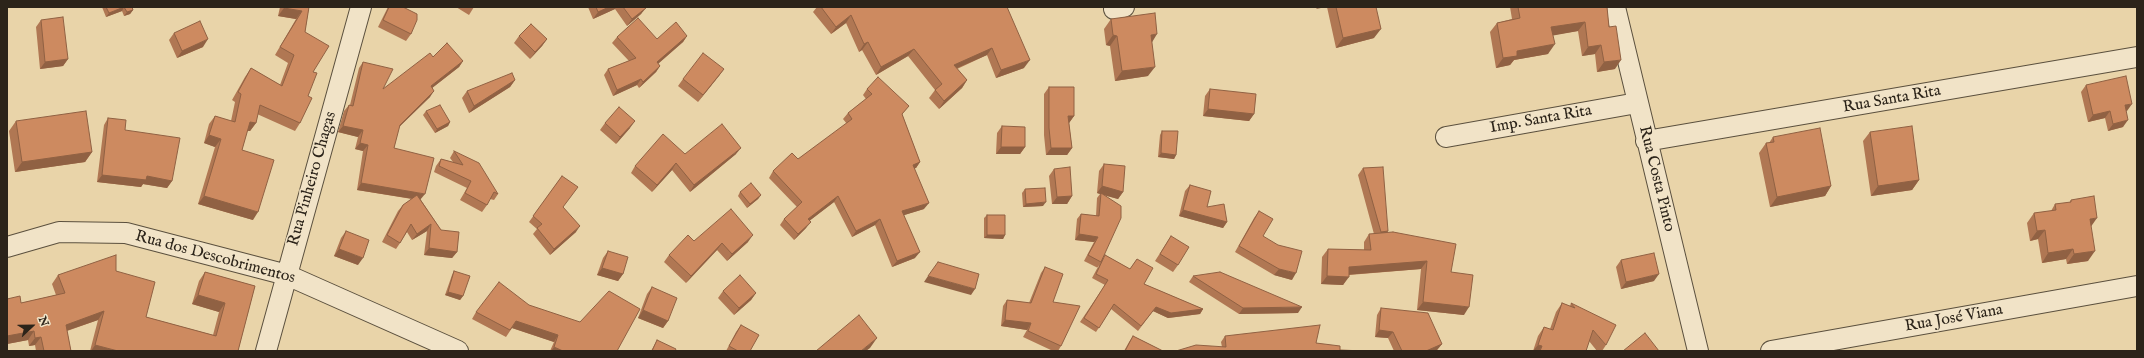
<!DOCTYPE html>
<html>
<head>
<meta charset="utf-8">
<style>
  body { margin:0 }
  #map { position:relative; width:2144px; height:358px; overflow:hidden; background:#e9d4a9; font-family:"IM FELL English",serif }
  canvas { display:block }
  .frame { position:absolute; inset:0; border:8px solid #2c241a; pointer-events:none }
  .north { position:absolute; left:12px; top:306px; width:40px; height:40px; -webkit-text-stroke:3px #f1e3c7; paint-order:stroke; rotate:68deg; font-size:11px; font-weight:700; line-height:16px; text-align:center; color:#2c241a }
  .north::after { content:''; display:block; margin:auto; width:14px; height:18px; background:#2c241a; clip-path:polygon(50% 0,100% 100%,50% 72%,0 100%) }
</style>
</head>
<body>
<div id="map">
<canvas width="2144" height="358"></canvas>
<div class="frame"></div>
<div class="north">N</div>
</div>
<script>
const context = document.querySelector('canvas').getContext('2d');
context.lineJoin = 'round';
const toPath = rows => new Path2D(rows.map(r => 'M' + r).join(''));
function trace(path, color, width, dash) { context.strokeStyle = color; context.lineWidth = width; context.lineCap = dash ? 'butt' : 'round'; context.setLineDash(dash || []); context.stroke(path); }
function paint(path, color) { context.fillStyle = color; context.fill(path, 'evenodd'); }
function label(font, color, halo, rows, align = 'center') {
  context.font = font + ' "IM FELL English",serif'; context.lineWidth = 3; context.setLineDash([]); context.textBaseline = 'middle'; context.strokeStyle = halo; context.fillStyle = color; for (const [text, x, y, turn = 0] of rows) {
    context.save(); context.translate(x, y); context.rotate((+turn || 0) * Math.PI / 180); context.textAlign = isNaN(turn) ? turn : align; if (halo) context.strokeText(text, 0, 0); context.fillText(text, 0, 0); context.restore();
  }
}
const street = toPath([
  [1615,7,1698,351],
  [1114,9,1124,7],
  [1446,137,1637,103],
  [1646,141,2137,57],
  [7,247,59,232,126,233,287,275,458,351],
  [266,351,361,7],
  [1771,351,2137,286]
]);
const wall = toPath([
  [102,7,132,7,133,10,130,14,124,16,122,11,106,17],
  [280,7,309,7,305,32,313,72,308,96,300,123,295,131,257,114,256,123,250,131,247,131,242,150,253,220,198,204,215,147,204,143,209,124,215,116,231,121,235,102,232,100,245,77,251,68,280,85,288,63,275,55,296,19,278,16],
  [388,7,403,7,411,34,406,41,378,27],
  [456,7,474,7,469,15],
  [588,7,645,7,641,14,627,26,615,9,593,19],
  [817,7,1007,7,1024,68,996,78,987,55,957,69,967,80,962,88,939,109,929,98,935,90,908,56,876,75,862,50,859,52,846,23,831,34,813,12],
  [1327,7,1376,7,1374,38,1336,48],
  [1510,7,1607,7,1609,27,1615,69,1597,72,1595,54,1582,56,1578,31,1553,35,1548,54,1514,60,1510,65,1496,68,1490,32,1497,23,1512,19],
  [1111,19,1148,76,1115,81,1110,46,1106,45,1104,29],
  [41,20,68,59,63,66,40,69,36,27],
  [174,33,203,47,177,58,169,40],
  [519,36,547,39,542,46,530,59,514,43],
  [687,36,683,42,658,64,660,66,656,72,639,88,637,85,613,96,604,75,608,69,629,61,612,43,617,37,657,39],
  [433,57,463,61,459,67,432,88,430,97,399,127,394,148,421,200,441,230,457,252,452,258,424,255,427,231,412,240,407,232,400,243,396,249,382,242,398,211,403,205,412,199,357,190,363,151,355,149,358,137,338,132,344,111,349,105,350,105,359,68,363,62,383,89],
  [724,69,698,102,678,86,683,79],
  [515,80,510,87,469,113,462,98,467,91],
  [2086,85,2127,111,2126,111,2123,127,2108,131,2105,118,2088,122,2081,92],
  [1049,87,1074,116,1069,123,1072,148,1067,155,1046,155,1044,135,1044,94],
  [867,89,909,106,902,114,920,162,916,168,914,168,924,209,904,215,915,258,892,267,875,225,852,237,834,202,809,221,806,228,794,240,780,225,784,219,797,207,769,178,773,171,798,159,847,124,843,119,848,113,866,99,863,95],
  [1210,89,1254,114,1249,121,1203,116,1205,96],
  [426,111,450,122,448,126,435,133,423,115],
  [108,118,125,130,172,181,167,188,143,184,141,187,97,182,104,125],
  [16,121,92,152,85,162,15,172,9,131],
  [605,123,630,128,616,144,600,130],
  [1002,126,1025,147,1020,154,996,154,997,133],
  [1162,131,1176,155,1174,159,1158,157,1160,135],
  [1870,132,1919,180,1912,190,1871,196,1863,141],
  [1773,137,1831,186,1825,196,1770,207,1759,153,1766,143,1769,143],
  [454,151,498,194,494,200,490,199,487,205,482,212,460,200,467,188,434,172,436,166,441,159,453,162,450,158],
  [685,154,736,154,690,192,672,170,652,192,631,173,635,166],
  [1104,164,1123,192,1118,199,1103,195,1103,259,1105,255,1130,269,1137,259,1144,284,1203,309,1200,314,1168,318,1153,311,1138,331,1111,309,1096,332,1080,322,1105,285,1092,278,1099,265,1098,268,1084,261,1094,242,1075,240,1077,219,1081,214,1096,216,1097,198,1100,194,1097,193,1099,171],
  [1363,168,1388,231,1386,233,1451,272,1464,315,1417,310,1421,269,1349,275,1343,285,1321,284,1322,257,1328,249,1364,250,1364,242,1369,234,1374,234,1358,175],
  [1054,169,1072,196,1067,204,1052,204,1049,176],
  [562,176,563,207,576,232,550,255,533,234,537,229,529,222],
  [1190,185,1207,207,1227,222,1223,228,1179,216,1185,191],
  [1025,189,1043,206,1023,207,1022,193],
  [740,192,761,195,758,199,747,208,738,196],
  [2071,200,2091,226,2088,261,2067,264,2066,259,2042,263,2038,239,2030,241,2027,223,2034,213,2051,211,2055,204,2069,203],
  [1259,211,1263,236,1292,280,1274,275,1235,252,1254,218],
  [987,215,1005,235,1003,239,984,238,984,218],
  [346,231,358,265,334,256,341,238],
  [1171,236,1178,265,1173,272,1155,261],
  [694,241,748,242,727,261,717,250,686,283,664,262,669,255],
  [608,251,623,274,618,281,597,275,603,258],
  [1621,260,1654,281,1621,289,1616,267],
  [1045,267,1061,346,1058,351,1053,351,1023,337,1027,330,1001,326,1003,306,1007,300,1029,303,1041,273],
  [454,271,463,296,460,300,445,295,452,275],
  [205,272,255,286,238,351,90,351,98,320,67,331,71,351,36,351,35,345,29,346,28,340,7,344,7,299,21,303,56,295,52,284,58,275,146,317,213,335,219,312,192,304,199,281],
  [1193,276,1298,313,1239,314,1189,282],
  [652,287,668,321,663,328,638,318,647,294],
  [723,291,756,293,751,300,734,315,718,298],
  [1562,303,1570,306,1571,303,1606,345,1602,351,1597,351,1589,341,1586,351,1533,351,1538,336,1544,327,1550,329,1556,312],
  [529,305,617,351,550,351,554,342,512,328,506,337,472,319,476,312],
  [1381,308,1442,344,1437,350,1436,351,1394,351,1388,338,1375,337,1377,315],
  [741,325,750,351,726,351,736,332],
  [1133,336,1163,351,1124,351,1129,342],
  [1225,336,1316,343,1340,350,1222,347,1221,342],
  [657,340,675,351,651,351]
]);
const shadedWall = toPath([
  [124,7,122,11,106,17,109,13],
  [609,7,616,7,615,9,593,19,598,12],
  [1318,7,1326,7,1316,9],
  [284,8,302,11,296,19,278,16],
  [646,8,641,14,627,26,632,19],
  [133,10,130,14,124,16,127,12],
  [851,15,846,23,831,34,836,27],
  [1585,22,1578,31,1545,37,1551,27],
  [1381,29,1374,38,1336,48,1343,38],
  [1157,34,1151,44,1151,35],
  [1113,35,1117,36,1110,46,1106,45],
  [687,36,683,42,653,68,657,62],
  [208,39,203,47,177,58,182,51],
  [547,39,542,46,530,59,535,52],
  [868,42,862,50,859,52,864,44],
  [1555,44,1548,54,1514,60,1510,65,1496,68,1503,58,1517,51],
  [1601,45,1595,54,1582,56,1588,47],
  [992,48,987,55,948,72,954,65],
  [914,49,908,56,876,75,881,67],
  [68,59,63,66,40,69,45,62],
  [1030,60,1024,68,996,78,1001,70],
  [1621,60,1615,69,1597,72,1604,62],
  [463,61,459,67,427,92,431,86],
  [660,66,656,72,639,88,643,82],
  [1155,67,1148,76,1115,81,1122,71],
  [724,69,719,76,698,102,703,95],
  [641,79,637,85,613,96,617,90],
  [515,80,510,87,469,113,474,106],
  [967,80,962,88,939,109,944,101],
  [434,91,430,97,395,131,400,125],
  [2132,104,2127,111,2120,113,2125,105],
  [1208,109,1254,114,1249,121,1203,116],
  [2110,111,2105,118,2088,122,2093,115],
  [1068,116,1074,116,1069,123,1063,123],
  [2128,120,2123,127,2108,131,2113,124],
  [635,121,630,128,616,144,620,137],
  [250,122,256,123,250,131,244,130],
  [450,122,448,126,435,133,437,129],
  [343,126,363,130,358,137,338,132],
  [209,135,221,139,215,147,204,143],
  [360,143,368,145,363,151,355,149],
  [1001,147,1025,147,1020,154,996,154],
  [741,148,736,154,690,192,694,185],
  [1051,148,1072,148,1067,155,1046,155],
  [92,152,85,162,15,172,22,162],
  [1161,153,1176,155,1174,159,1158,157],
  [920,162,916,168,908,171,913,165],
  [676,163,672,170,652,192,657,185],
  [102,175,147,176,172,181,167,188,143,184,141,187,97,182],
  [1919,180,1912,190,1871,196,1878,186],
  [361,183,425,194,420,200,357,190],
  [1102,186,1123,192,1118,199,1097,193],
  [1831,186,1825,196,1770,207,1777,197],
  [761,195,758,199,747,208,750,204],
  [204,196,258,212,253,220,198,204],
  [838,196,834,202,804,225,808,219],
  [1072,196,1067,204,1052,204,1057,197],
  [1046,202,1043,206,1023,207,1026,204],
  [929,203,924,209,898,217,902,211],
  [1183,210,1227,222,1223,228,1179,216],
  [2097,218,2090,228,2090,219],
  [880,219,875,225,852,237,856,231],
  [811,222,806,228,794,240,798,234],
  [431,224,427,231,412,240,417,234],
  [580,226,576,232,550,255,554,249],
  [2045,230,2038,239,2030,241,2037,231],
  [1388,231,1383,238,1376,239,1381,232],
  [1079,234,1098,237,1094,242,1075,240],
  [753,235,748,242,727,261,732,254],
  [987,235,1005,235,1003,239,984,238],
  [722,243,717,250,686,283,691,276],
  [429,248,457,252,452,258,424,255],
  [339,249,363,258,358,265,334,256],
  [2073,249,2066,259,2042,263,2048,253],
  [2095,251,2088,261,2067,264,2074,254],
  [920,252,915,258,892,267,897,261],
  [1427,261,1421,269,1344,275,1349,267],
  [602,268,623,274,618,281,597,275],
  [1279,269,1296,273,1292,280,1274,275],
  [1659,274,1654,281,1621,289,1626,282],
  [928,276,975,289,971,295,924,282],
  [1327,276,1349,277,1343,285,1321,284],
  [448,292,463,296,460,300,445,295],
  [756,293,751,300,734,315,739,308],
  [198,295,225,303,219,312,192,304],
  [1423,302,1469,307,1464,315,1417,310],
  [1156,307,1203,309,1200,314,1168,318,1153,311,1138,331],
  [1302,307,1298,313,1239,314,1243,308],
  [643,310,668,321,663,328,638,318],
  [104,311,98,320,60,333,66,325],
  [1005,320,1031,323,1027,330,1001,326],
  [516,321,558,335,554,342,512,328],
  [1379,330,1393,332,1388,338,1375,337],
  [34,331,28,340,7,344,7,336],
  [41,337,35,345,29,346,35,338],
  [877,338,870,348,866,351,861,351],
  [1442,344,1437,350,1436,351,1426,351],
  [95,345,118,351,91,351],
  [1538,345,1542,346,1539,351,1533,351],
  [554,347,563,351,551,351]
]);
const building = toPath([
  [106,7,132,7,133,10,127,12,124,7,109,13,106,7],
  [284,7,309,7,305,32,329,46,313,72,317,73,308,96,312,98,300,123,260,105,256,123,250,122,242,150,274,160,258,212,204,196,221,139,209,135,215,116,235,122,241,94,238,92,251,68,282,86,294,55,280,47,302,11,284,8,284,7],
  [389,7,403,7,417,14,417,20,411,34,383,20,389,7],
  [596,7,609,7,598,12,596,7],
  [623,7,645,7,646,8,632,19,623,7],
  [821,7,1007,7,1030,60,1001,70,992,48,954,65,967,80,944,101,935,90,942,84,914,49,881,67,868,42,864,44,851,15,836,27,821,7],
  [1336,7,1376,7,1381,29,1343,38,1336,7],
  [1518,7,1607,7,1609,27,1616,26,1621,60,1604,62,1601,45,1588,47,1585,22,1551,27,1555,44,1517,51,1517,56,1503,58,1497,23,1520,18,1518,7],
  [1155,13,1157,34,1151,35,1155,67,1122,71,1117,36,1113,35,1111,19,1155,13],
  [63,17,68,59,45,62,41,20,63,17],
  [638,18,657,39,676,22,687,36,657,62,660,66,643,82,641,79,617,90,608,69,636,58,617,37,638,18],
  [200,21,208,39,182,51,174,33,200,21],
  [531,24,547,39,535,52,519,36,531,24],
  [447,43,463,61,431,86,434,91,400,125,394,148,434,158,425,194,361,183,368,145,360,143,363,130,343,126,349,105,353,106,363,62,393,69,383,89,430,53,433,57,447,43],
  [703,53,724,69,703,95,683,79,703,53],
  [512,73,515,80,474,106,467,91,512,73],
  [2126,76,2132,104,2125,105,2128,120,2113,124,2110,111,2093,115,2086,85,2126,76],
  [878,77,909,106,902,114,920,162,913,165,929,203,902,211,920,252,897,261,880,219,856,231,838,196,808,219,811,222,798,234,784,219,802,202,773,171,792,153,798,159,852,119,848,113,872,94,867,89,878,77],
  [1049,87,1074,87,1074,116,1068,116,1072,148,1051,148,1049,128,1049,87],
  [1210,89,1256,94,1254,114,1208,109,1210,89],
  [440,105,450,122,437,129,426,111,440,105],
  [619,107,635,121,620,137,605,123,619,107],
  [86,111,92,152,22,162,16,121,86,111],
  [108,118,126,120,125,130,180,138,172,181,147,176,146,180,102,175,108,118],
  [722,124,741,148,694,185,676,163,657,185,635,166,663,134,685,154,722,124],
  [1002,126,1025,127,1025,147,1001,147,1002,126],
  [1912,126,1919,180,1878,186,1870,132,1912,126],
  [1820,128,1831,186,1777,197,1766,143,1774,142,1773,137,1820,128],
  [1162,131,1178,131,1176,155,1161,153,1162,131],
  [454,151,479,163,498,194,494,192,487,205,465,193,471,181,439,166,441,159,463,165,454,151],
  [1104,164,1125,166,1123,192,1102,186,1104,164],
  [1070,167,1072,196,1057,197,1054,169,1070,167],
  [1383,167,1388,231,1381,232,1363,168,1383,167],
  [562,176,578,187,563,207,580,226,554,249,537,228,542,224,533,216,562,176],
  [751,183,761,195,750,204,740,192,751,183],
  [1190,185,1211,191,1207,207,1224,204,1227,222,1183,210,1190,185],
  [1045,188,1046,202,1026,204,1025,189,1045,188],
  [1101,193,1121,206,1121,218,1101,262,1088,255,1098,237,1079,234,1081,214,1099,216,1101,193],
  [417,195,441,230,459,232,457,252,429,248,431,224,417,234,411,224,400,243,387,235,403,205,417,195],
  [2094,196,2097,218,2090,219,2095,251,2074,254,2073,249,2048,253,2045,230,2037,231,2034,213,2056,210,2055,204,2071,202,2071,200,2094,196],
  [731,209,753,235,732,254,722,243,691,276,669,255,688,235,694,241,731,209],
  [1259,211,1273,219,1263,236,1278,245,1302,251,1296,273,1279,269,1239,246,1259,211],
  [987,215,1005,215,1005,235,987,235,987,215],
  [346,231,369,240,363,258,339,249,346,231],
  [1393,232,1456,244,1451,272,1473,275,1469,307,1423,302,1427,261,1349,267,1349,277,1327,276,1328,249,1371,250,1369,234,1393,232],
  [1171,236,1189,247,1178,265,1160,254,1171,236],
  [608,251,628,257,623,274,602,268,608,251],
  [1654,253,1659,274,1626,282,1621,260,1654,253],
  [116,255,116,271,155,282,146,317,216,336,225,303,198,295,205,272,255,286,238,351,118,351,95,345,104,311,66,325,71,351,44,351,41,337,35,338,34,331,7,336,7,299,20,296,21,303,65,293,58,275,116,255],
  [1105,255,1130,269,1137,259,1153,268,1144,284,1203,309,1171,313,1156,307,1141,326,1114,304,1099,328,1084,318,1108,280,1096,274,1105,255],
  [938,262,979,274,975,289,928,276,938,262],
  [1045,267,1063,274,1053,302,1080,306,1061,346,1028,331,1031,323,1005,320,1007,300,1031,303,1045,267],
  [454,271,470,276,463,296,448,292,454,271],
  [1220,272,1302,307,1243,308,1193,276,1220,272],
  [740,275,756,293,739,308,723,291,740,275],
  [499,282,529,305,580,322,609,291,640,309,617,351,563,351,554,347,558,335,516,321,510,330,476,312,499,282],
  [652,287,677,298,668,321,643,310,652,287],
  [1562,303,1575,308,1571,303,1616,325,1606,345,1593,330,1586,351,1540,351,1542,346,1538,345,1544,327,1553,330,1562,303],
  [1381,308,1428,313,1442,344,1426,351,1402,351,1393,332,1379,330,1381,308],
  [859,315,877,338,861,351,816,351,859,315],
  [741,325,759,335,750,351,738,351,729,346,741,325],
  [1320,325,1316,343,1340,346,1340,350,1364,351,1176,351,1196,345,1226,347,1225,336,1320,325],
  [1645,333,1659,351,1623,351,1645,333],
  [1133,336,1163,351,1125,351,1133,336],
  [657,340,676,349,675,351,652,351,657,340]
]);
const streetNames = [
  ["Rua Santa Rita",1892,100,-10],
  ["Imp. Santa Rita",1541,120,-10],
  ["Rua Pinheiro Chagas",313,179,-74],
  ["Rua Costa Pinto",1656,179,76],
  ["Rua dos Descobrimentos",215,258,15],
  ["Rua José Viana",1954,319,-10]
];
trace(street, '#5b503e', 22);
trace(street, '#f1e3c7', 20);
paint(wall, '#b07753');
paint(shadedWall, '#906143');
paint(building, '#cd8a60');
trace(building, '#906143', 1);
label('16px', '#2c241a', '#f1e3c7', streetNames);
</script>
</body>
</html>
